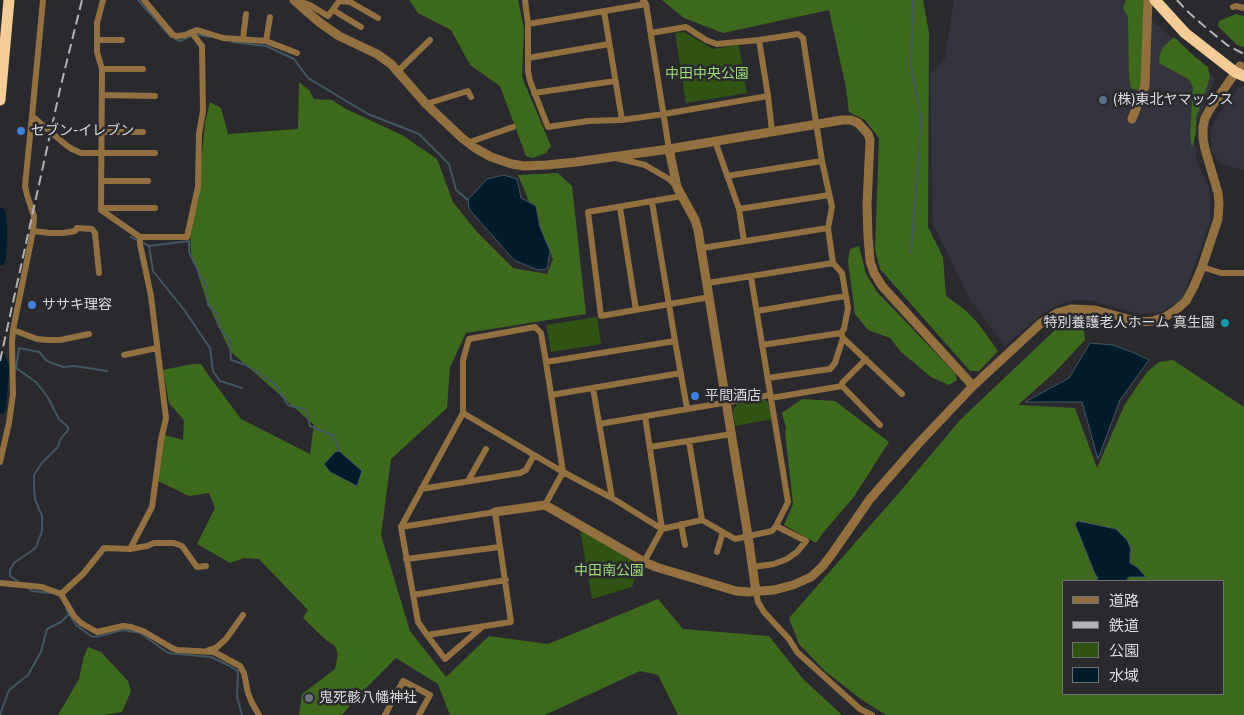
<!DOCTYPE html>
<html>
<head>
<meta charset="utf-8">
<style>
  body { margin:0 }
  #map { position:relative; width:1244px; height:715px; overflow:hidden; background:#2a2a2e; font-family:"Public Sans","Noto Sans JP",sans-serif }
  canvas { display:block }
  .legend { position:absolute; left:1062px; top:580px; width:162px; height:115px; box-sizing:border-box; background:#2a2a2e; border:1px solid #717174; margin:0; padding:6px 9px; list-style:none; font-size:15px; color:#dcdcde }
  .legend li { display:flex; align-items:center; gap:10px; height:25px }
  .legend b { width:25px; border:1px solid #717174 }
</style>
</head>
<body>
<div id="map">
<canvas width="1244" height="715"></canvas>
<ul class="legend">
<li><b style="height:6px;background:#947040"></b>道路</li>
<li><b style="height:6px;background:#b3b3b5"></b>鉄道</li>
<li><b style="height:14px;background:#2f5413"></b>公園</li>
<li><b style="height:14px;background:#001c2c"></b>水域</li>
</ul>
</div>
<script>
const context = document.querySelector('canvas').getContext('2d');
context.lineJoin = 'round';
function paint(path, color) { context.fillStyle = color; context.fill(path, 'evenodd'); }
const toPath = rows => new Path2D(rows.map(r => 'M' + r).join(''));
function trace(path, color, width, dash) { context.strokeStyle = color; context.lineWidth = width; context.lineCap = dash ? 'butt' : 'round'; context.setLineDash(dash || []); context.stroke(path); }
function label(font, color, halo, rows, align = 'center') {
  context.font = font + ' "Public Sans","Noto Sans JP",sans-serif'; context.lineWidth = 5; context.setLineDash([]); context.textBaseline = 'middle'; context.strokeStyle = halo; context.fillStyle = color; for (const [text, x, y, turn = 0] of rows) {
    context.save(); context.translate(x, y); context.rotate((+turn || 0) * Math.PI / 180); context.textAlign = isNaN(turn) ? turn : align; if (halo) context.strokeText(text, 0, 0); context.fillText(text, 0, 0); context.restore();
  }
}
const built = toPath([
  [954,0,1123,0,1126,4,1160,27,1215,78,1194,132,1197,163,1209,187,1211,219,1182,300,1162,312,1139,314,1090,300,1067,301,1043,313,1005,346,970,299,933,224,930,73,945,59],
  [1241,86,1244,86,1244,170,1221,164,1211,151,1211,133,1215,120,1238,88]
]);
const green = toPath([
  [684,32,713,49,739,45,747,93,686,103,675,33],
  [597,317,601,344,551,352,546,325],
  [763,399,768,402,772,419,735,426,733,410,738,403],
  [580,530,640,564,632,587,592,599]
]);
const forest = toPath([
  [409,0,518,0,524,29,522,77,551,146,546,153,533,158,526,156,500,86,470,65,451,30,418,13],
  [662,0,923,0,929,33,928,227,943,257,946,296,964,309,977,322,998,351,979,371,970,371,880,269,875,249,879,138,865,120,849,112,846,88,829,10,723,33,684,18],
  [1126,0,1144,0,1141,86,1137,90,1131,88,1129,78,1128,17,1123,8],
  [1236,14,1244,16,1244,47,1237,45,1218,26,1219,21],
  [1174,37,1195,57,1208,67,1210,78,1196,118,1196,133,1192,148,1190,136,1193,87,1188,79,1159,63,1160,54,1163,47],
  [299,82,309,90,314,99,332,100,346,109,402,135,437,159,453,202,477,232,513,268,547,274,553,259,518,175,558,173,572,186,586,314,466,333,450,367,447,408,391,459,381,535,410,631,446,677,489,636,548,644,658,599,683,629,769,636,803,679,842,715,678,715,658,675,640,671,545,715,450,715,438,684,396,658,361,693,342,715,299,715,302,694,335,669,338,654,335,646,326,640,303,618,308,610,259,559,244,558,230,563,197,544,215,508,209,493,189,496,156,480,165,435,183,440,184,420,169,403,163,370,192,364,201,364,207,373,241,419,310,454,314,425,230,351,207,302,191,253,190,230,198,194,205,123,210,102,221,108,228,134,298,129],
  [859,246,866,274,877,292,955,373,957,380,949,385,931,377,901,352,890,338,868,330,855,314,848,261,850,249],
  [1083,321,1085,340,1055,372,1018,405,1075,408,1097,468,1125,404,1147,372,1159,362,1173,360,1244,407,1244,715,886,715,862,700,825,671,799,644,789,618,898,494,960,420,1055,330],
  [1063,581,1223,581,1223,694,1063,694],
  [802,399,835,401,889,442,853,498,823,533,816,543,784,525,793,504,785,432,786,427,782,413],
  [88,647,101,652,128,681,131,691,122,712,104,715,58,715,79,679,84,656]
]);
const water = toPath([
  [504,175,517,179,521,198,536,206,540,227,550,251,547,269,538,270,514,260,469,209,468,200,487,179,504,175],
  [1090,343,1113,345,1132,352,1149,360,1120,400,1098,459,1082,402,1025,402,1069,378,1090,343],
  [339,451,362,471,357,486,330,472,324,464,335,452,339,451],
  [1078,521,1116,529,1127,540,1131,549,1130,554,1130,563,1137,567,1146,577,1129,577,1126,581,1096,581,1098,578,1095,574,1075,524,1078,521]
]);
const stream = toPath([
  [138,0,171,37],
  [196,34,210,37],
  [175,39,180,41,191,36],
  [232,42,266,46,294,59,308,78,368,114,419,134,449,164,456,190,468,200],
  [131,237,137,240],
  [141,242,149,246,153,271,185,311,210,348,213,371,220,381,242,388],
  [149,246,189,241,189,252,207,289,208,305,217,314,219,327,230,341,231,360,246,365,274,383,288,405,306,410,310,426,334,436,339,451],
  [911,254,921,120,911,67,913,0],
  [4,367,16,368,36,382,47,396,59,419,68,427,68,430,60,440,58,447,41,464,34,475,34,487,35,499,42,516,42,531,36,547,30,552,14,563,10,570,10,576,20,583],
  [16,368,19,348,39,352,47,361,63,367,75,366,107,371],
  [28,588,32,591,50,593],
  [66,609,76,625,91,636,95,637,123,630,140,633,168,653,211,657,228,665,238,671,237,697,242,715],
  [0,715,9,690,28,675,41,652,47,629,61,622,69,614]
]);
const river = toPath([
  [0,213,2,229,0,260],
  [0,358,4,367,0,409]
]);
const minor = toPath([
  [43,0,32,116,66,145,72,149,81,153,155,153],
  [144,0,173,35,177,36,185,35,197,30,223,38,266,41,297,53],
  [525,0,528,24,528,71,530,81,548,127,588,121,622,120,664,114,768,96,759,40],
  [643,0,646,4,669,149],
  [298,1,310,5,328,16,340,0],
  [339,1,350,2,378,18],
  [1233,7,1236,6,1244,8],
  [333,10,361,27],
  [604,11,622,120],
  [528,24,646,4],
  [651,33,686,27,706,40,717,44,759,40,798,34,803,38,822,161,832,207,828,228,833,263,842,273,848,308,844,329,841,333,843,338,835,363,830,369,768,378],
  [243,39,246,14],
  [97,40,122,40],
  [266,41,270,17],
  [528,58,609,44],
  [102,69,143,69],
  [397,72,430,40],
  [534,93,615,81],
  [102,95,155,96],
  [768,96,772,131],
  [426,104,468,91,471,97],
  [102,132,143,132],
  [715,141,739,209,744,241],
  [467,143,513,127],
  [616,158,645,165,669,179,677,187],
  [727,176,822,161],
  [101,181,148,181],
  [682,196,588,212,601,316,710,297],
  [101,208,155,208],
  [620,208,636,310],
  [739,209,829,195],
  [33,231,50,233,63,233,75,231,77,228,92,229,95,233,99,273],
  [140,237,187,237,198,187,199,134,203,111,202,46,192,33],
  [702,248,828,228],
  [1202,267,1221,273,1244,273],
  [708,283,833,263],
  [757,311,845,296],
  [13,330,37,339,48,340,60,340,89,334],
  [843,338,902,394],
  [675,341,687,408],
  [762,345,841,333],
  [124,355,157,348],
  [866,359,842,383,842,386,880,425],
  [593,388,612,498],
  [551,395,681,373],
  [771,398,842,386],
  [463,413,463,360,469,339,535,327,541,333,546,362],
  [599,424,770,395],
  [689,441,702,520],
  [650,447,732,434],
  [0,462,9,423,13,394,12,342,13,330,33,231,34,216,27,195,25,186,32,116],
  [468,481,486,449],
  [421,489,520,473,526,470,534,455],
  [545,505,563,472,546,362,675,341,652,202],
  [681,524,685,545],
  [401,527,495,512,511,622,427,635,418,622,401,527,463,413,563,472,612,498,662,529,702,520,735,539,772,531,776,526,788,502,751,277],
  [130,549,147,546,154,543,174,543,182,546,197,567,206,566],
  [717,552,723,532],
  [406,559,500,547],
  [644,562,662,529,645,416],
  [753,567,774,564,787,559,797,552,806,541,776,526],
  [0,583,42,587,61,594,74,616,81,623,97,632,123,626,131,627,143,631,172,648,177,650,214,652,240,666,244,673,248,693,252,703,259,715],
  [756,592,758,602,764,612,789,639,797,652,860,709,872,715],
  [61,594,83,574,104,548,130,549,152,507,161,440,166,418,151,296,140,244,140,237,101,210,102,69,97,52,97,23,103,0],
  [413,595,506,580],
  [427,635,445,659,482,627],
  [209,650,216,648,226,639,243,615],
  [385,715,403,681,430,695,419,715]
]);
const tertiary = toPath([
  [294,0,319,22,339,36,377,54,391,64,426,104,462,138,475,148,491,157,512,164,524,166,547,165,576,162,669,149,842,120,851,120,858,123,868,134,870,140,867,205,868,236,870,261,874,273,882,286,973,386],
  [1132,119,1145,86,1148,0],
  [669,149,677,187,695,220,698,230,748,536,756,592],
  [495,512,545,505,644,562,656,567,736,591,748,592,774,590,793,585,811,577,822,567,832,554,870,499,918,444,973,386,1041,323,1057,313,1071,309,1095,310,1139,322,1153,321,1165,317,1176,310,1186,301,1194,286,1202,267,1218,219,1219,203,1218,193,1205,149,1203,138,1203,127,1205,118,1210,109,1240,66]
]);
const trunk = toPath([
  [1155,0,1185,33,1226,65,1235,72,1244,76],
  [0,100,9,0]
]);
const rail = toPath([
  [1177,0,1187,11,1204,26,1227,45,1244,54],
  [0,361,61,85,82,0]
]);
const markers = [
  [1103,100,5,"#5c6f8a"],
  [21,131,5,"#3f7fe0"],
  [32,305,5,"#3f7fe0"],
  [1225,323,5,"#0f9aa8"],
  [695,396,5,"#3f7fe0"],
  [309,698,5,"#6b7280"]
];
const parkNames = [
  ["中田中央公園",707,74],
  ["中田南公園",609,571]
];
const poiNames = [
  ["(株)東北ヤマックス",1113,100],
  ["セブン-イレブン",31,131],
  ["ササキ理容",42,305],
  ["特別養護老人ホーム 真生園",1215,323,"right"],
  ["平間酒店",705,396],
  ["鬼死骸八幡神社",319,698]
];
paint(built, '#33343d');
paint(green, '#2f5413');
paint(forest, '#3d691c');
paint(water, '#001c2c');
trace(water, '#425661', 1);
trace(stream, '#425661', 2);
trace(river, '#001c2c', 11);
trace(minor, '#947040', 6);
trace(tertiary, '#947040', 9);
trace(trunk, '#f3cc98', 11);
trace(rail, '#b3b3b5', 2, [10, 5]);
for (const [x, y, r, color] of markers) { const dot = new Path2D(); dot.arc(x, y, r, 0, 2 * Math.PI); context.fillStyle = color; context.fill(dot); trace(dot, '#2a2a2e', 2); }
label('14px', '#9ddc77', '#2a2a2e', parkNames);
label('14px', '#dcdcde', '#2a2a2e', poiNames, 'left');
</script>
</body>
</html>
